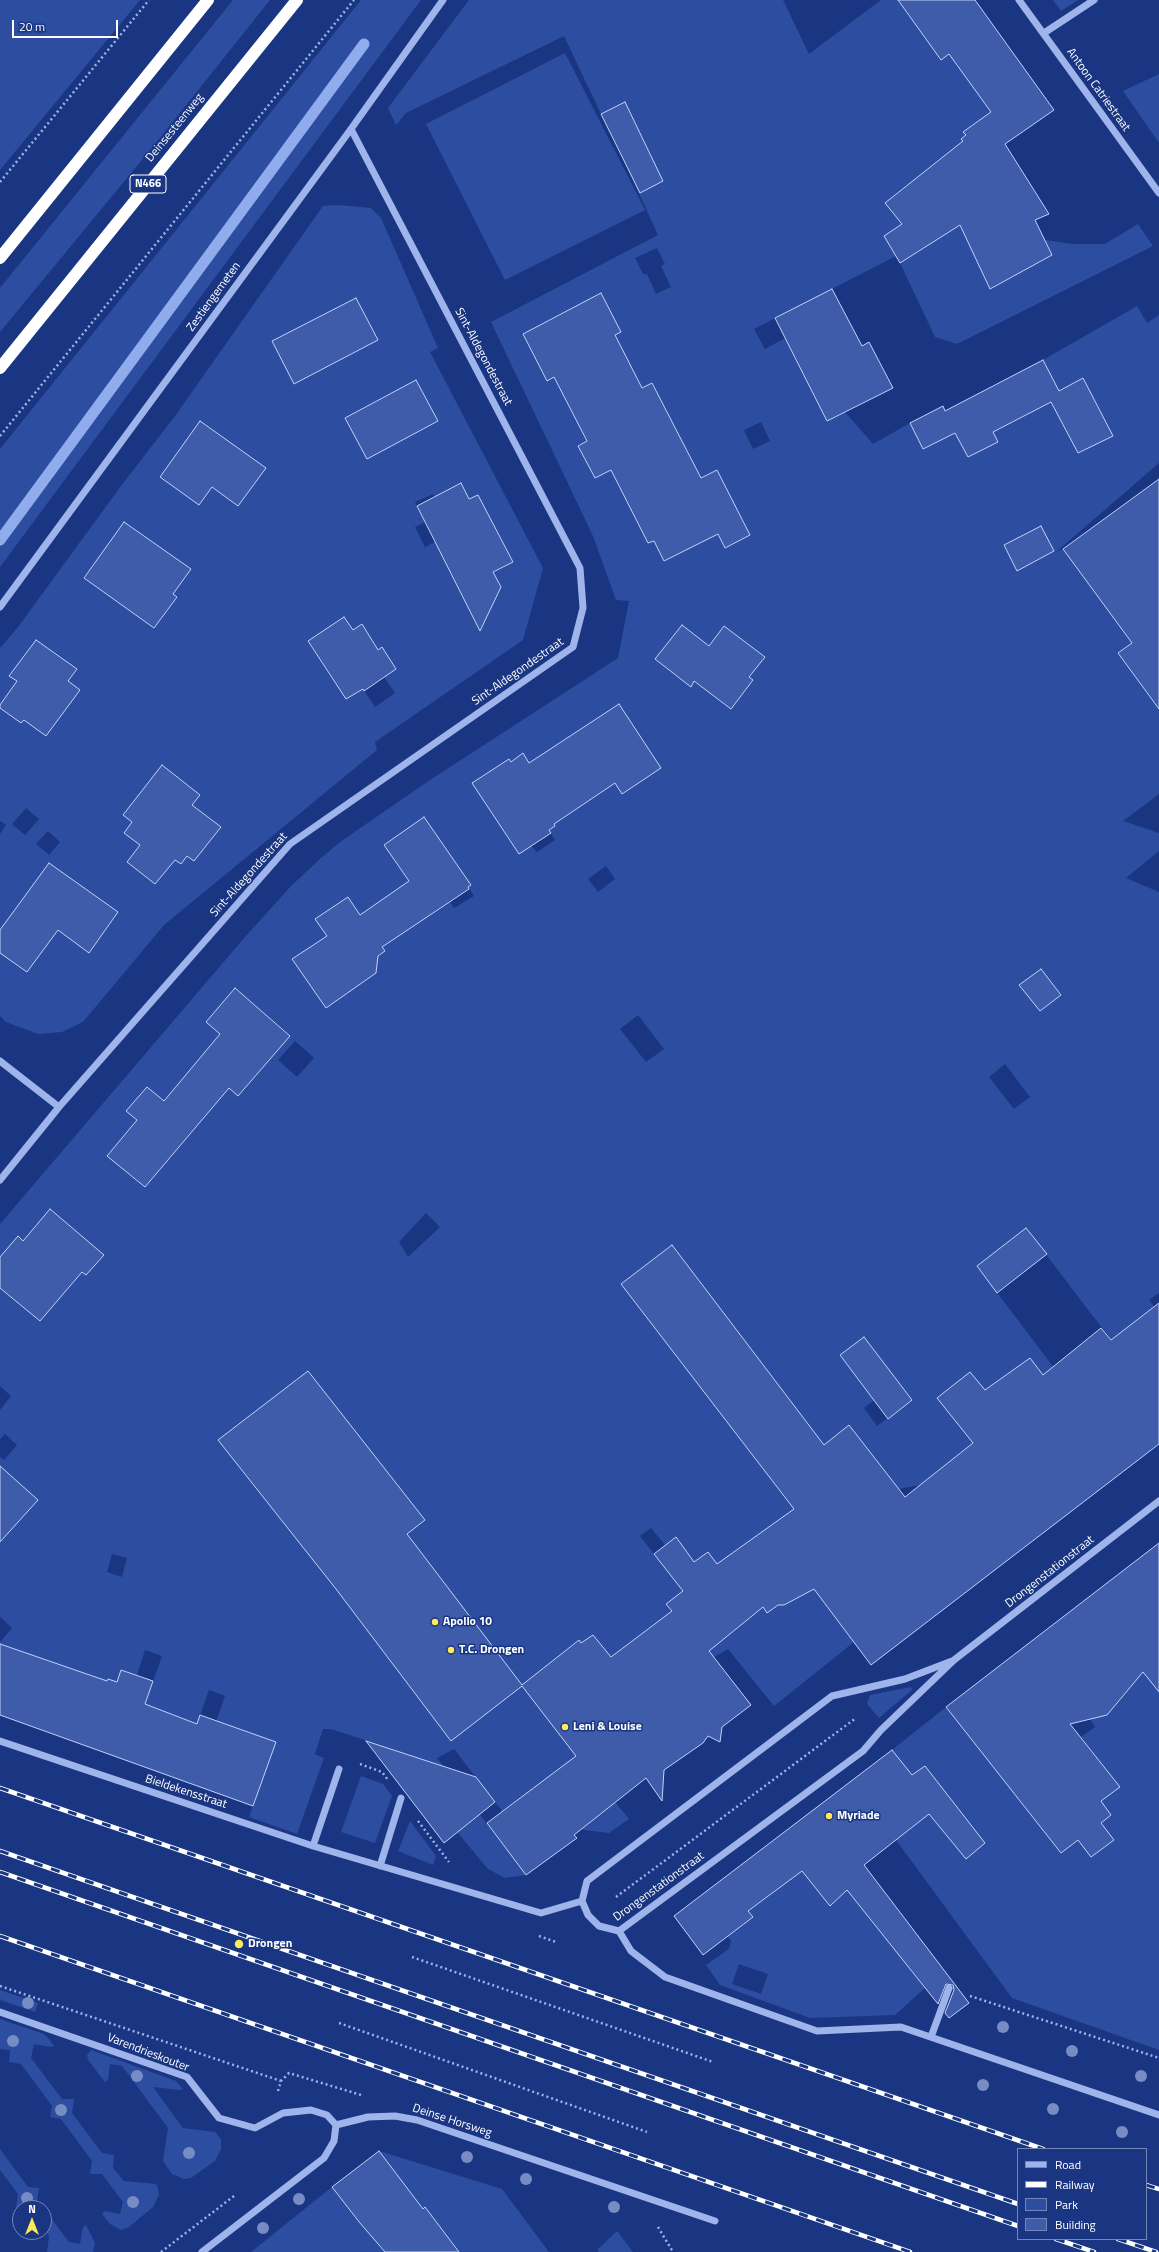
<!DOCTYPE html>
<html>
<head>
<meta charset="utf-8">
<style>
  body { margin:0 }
  #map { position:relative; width:1159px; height:2252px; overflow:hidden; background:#1a3682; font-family:"Titillium Web",sans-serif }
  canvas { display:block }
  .legend { position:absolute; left:1017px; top:2148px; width:130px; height:92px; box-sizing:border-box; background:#1a3682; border:1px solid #7686b4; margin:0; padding:5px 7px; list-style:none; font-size:12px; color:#fff }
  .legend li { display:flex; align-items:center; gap:8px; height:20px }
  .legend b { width:20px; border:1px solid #7686b4 }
  .north { position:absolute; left:12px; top:2200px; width:40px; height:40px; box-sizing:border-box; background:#1a3682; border:1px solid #7686b4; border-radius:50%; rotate:0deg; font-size:11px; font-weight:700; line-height:16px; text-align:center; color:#fff }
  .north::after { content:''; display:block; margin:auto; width:14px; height:18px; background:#fde95a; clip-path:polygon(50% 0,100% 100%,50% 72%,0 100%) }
  .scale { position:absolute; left:12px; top:20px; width:106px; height:18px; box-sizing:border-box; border:2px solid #fff; border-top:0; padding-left:5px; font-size:12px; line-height:14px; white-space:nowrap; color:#fff; -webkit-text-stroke:3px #1a3682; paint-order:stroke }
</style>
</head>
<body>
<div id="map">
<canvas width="1159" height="2252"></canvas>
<ul class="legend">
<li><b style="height:5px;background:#9eb4eb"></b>Road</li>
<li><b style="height:5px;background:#fff"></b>Railway</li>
<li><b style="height:11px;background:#2d4da1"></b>Park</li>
<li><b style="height:11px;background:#3e5caa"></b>Building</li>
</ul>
<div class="north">N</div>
<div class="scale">20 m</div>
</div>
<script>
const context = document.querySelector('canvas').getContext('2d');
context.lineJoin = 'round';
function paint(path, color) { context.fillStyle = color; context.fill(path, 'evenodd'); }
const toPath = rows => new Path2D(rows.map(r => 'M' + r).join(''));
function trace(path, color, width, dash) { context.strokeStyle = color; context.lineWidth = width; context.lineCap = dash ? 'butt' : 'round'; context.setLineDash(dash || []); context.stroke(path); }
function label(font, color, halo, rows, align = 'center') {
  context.font = font + ' "Titillium Web",sans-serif'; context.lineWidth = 3; context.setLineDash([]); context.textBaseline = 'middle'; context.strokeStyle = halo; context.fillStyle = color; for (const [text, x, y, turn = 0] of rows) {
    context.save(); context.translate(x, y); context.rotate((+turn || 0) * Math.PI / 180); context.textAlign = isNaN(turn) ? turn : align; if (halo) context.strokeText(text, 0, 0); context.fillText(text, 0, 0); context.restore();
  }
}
const green = toPath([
  [0,0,140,0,0,170],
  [233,0,270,0,160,138,0,332,0,288],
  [361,0,421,0,0,567,0,449],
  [469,0,783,0,809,54,881,0,898,0,941,60,951,53,1033,82,963,132,966,135,961,139,979,163,952,150,885,203,902,224,884,236,896,256,754,329,765,349,785,338,827,421,845,412,873,444,910,423,955,433,968,457,998,442,993,432,1051,402,1078,453,1112,436,1083,378,1059,391,1043,360,1137,306,1147,323,1159,315,1159,463,1056,552,1063,549,1132,643,1118,653,1159,709,1159,794,1123,821,1159,833,1159,851,1126,878,1159,892,1159,1293,1149,1300,1159,1313,1151,1389,1092,1315,1026,1228,977,1266,1086,1410,1090,1436,1030,1358,1014,1370,959,1425,973,1443,920,1485,899,1489,849,1425,824,1445,672,1245,621,1284,800,1517,838,1621,854,1642,774,1706,728,1649,714,1657,673,1689,611,1797,629,1819,609,1833,584,1830,546,1780,502,1811,454,1749,437,1758,526,1875,505,1878,488,1869,457,1832,395,1750,331,1729,323,1729,315,1754,324,1758,297,1834,249,1817,276,1742,235,1727,228,1745,210,1739,225,1696,209,1690,197,1724,164,1711,141,1715,162,1656,145,1650,137,1675,121,1670,117,1682,106,1686,89,1675,47,1660,0,1677,0,1642,12,1628,0,1617,0,1457,4,1460,17,1445,5,1434,0,1439,0,1410,11,1396,0,1386,0,1288,40,1321,82,1272,86,1275,104,1255,50,1209,23,1241,19,1237,0,1264,0,1224,245,937,291,886,321,858,340,842,427,782,618,658,629,601,616,600,593,536,491,322,658,235,626,165,650,153,625,103,601,114,564,36,406,113,396,125,388,108],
  [657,248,665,264,661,266,671,287,656,294,647,274,643,274,635,258],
  [601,294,615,335,623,350,591,367,587,361,547,381,523,334],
  [652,383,679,435,595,478,578,445,587,441],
  [761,422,770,441,753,449,744,430],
  [717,470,750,535,725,548,708,514,674,531,684,551,664,561,654,541,648,543,633,513],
  [682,625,709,646,724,626,765,657,749,677,753,681,731,709,694,681,691,687,656,659],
  [619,704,661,768,622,793,615,783,561,742],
  [523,754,538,776,527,784,555,826,549,830,555,840,537,852,472,783,509,759,511,762],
  [424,817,471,885,468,887,474,896,454,908,450,902,426,918,403,886,409,881,384,845],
  [606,866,615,879,598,892,588,879],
  [348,897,385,951,378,956,376,973,326,1007,292,959,301,953,334,947,315,919],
  [1041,969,1061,995,1040,1011,1020,985],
  [235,988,290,1035,238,1096,198,1061,220,1034,206,1022],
  [638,1015,664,1049,646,1062,620,1029],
  [295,1041,314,1058,297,1077,278,1060],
  [1005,1064,1030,1097,1014,1109,989,1077],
  [147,1087,195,1128,145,1187,107,1156,137,1120,126,1111],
  [426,1213,440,1227,408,1257,399,1242],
  [864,1337,912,1400,877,1426,864,1408,874,1400,840,1355],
  [651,1528,665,1545,676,1537,694,1562,707,1552,717,1564,789,1602,775,1607,773,1605,767,1611,763,1607,668,1572,640,1536],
  [112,1554,127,1558,122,1577,107,1572],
  [683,1592,689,1633,666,1604],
  [578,1640,593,1658,574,1672,561,1654],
  [1053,0,1078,0,1061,11],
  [565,53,645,210,505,280,426,124],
  [1159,74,1159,143,1123,91],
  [338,205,371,208,381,218,438,348,430,352,543,568,523,640,375,742,377,750,164,925,83,1022,62,1032,38,1034,6,1022,0,1016,0,953,27,972,58,930,89,953,115,917,75,888,0,930,0,834,6,825,0,821,0,708,21,723,24,720,80,690,68,681,77,669,36,640,10,676,17,681,0,705,0,648,18,627,121,486,175,416,323,206],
  [356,298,378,340,294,383,272,341],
  [416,380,438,422,367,458,345,418],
  [200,422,265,468,238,506,212,487],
  [433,494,435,497,469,499,478,495,513,562,493,572,501,587,489,612,475,619,446,564,452,561,441,539,425,547,415,527,425,522,415,502],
  [124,522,191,569,173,594,177,597,154,628,84,578],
  [344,617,353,630,362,624,378,650,382,647,396,669,384,677,395,693,375,707,363,689,346,699,308,642],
  [162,765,200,795,192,805,221,827,194,861,187,856,181,864,175,860,155,884,127,862,140,845,124,833,132,822,123,815],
  [26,808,39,819,25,835,12,824],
  [48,831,60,842,49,855,36,844],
  [955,210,990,289,1052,255,1045,240,1072,244,1105,244,1138,224,1153,246,957,344,935,337,900,263,921,250],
  [1134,1652,1159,1692,1159,2050,1012,1998,896,1840,929,1814,937,1824,925,1766,912,1775,892,1750,946,1707,1061,1853,1078,1840,1091,1857,1114,1840,1101,1823,1111,1815,1101,1801,1120,1787,1081,1737,1095,1727,1090,1719,1107,1715,1113,1708],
  [911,1687,912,1690,879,1718,867,1704,870,1695],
  [361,1776,383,1784,392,1796,375,1843,341,1832],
  [410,1821,436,1856,433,1865,398,1851],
  [804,1857,830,1906,847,1890,925,1988,895,2015,810,2018,720,1985,706,1965,729,1949,731,1941,727,1936,748,1911,772,1894],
  [739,1964,768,1974,761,1994,732,1984],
  [0,1990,38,2003,35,2012,0,2000],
  [0,2019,44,2034,48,2038,54,2046,51,2047,34,2044,31,2058,62,2099,74,2099,72,2113,102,2153,114,2155,113,2168,124,2181,156,2184,158,2188,159,2195,153,2207,129,2227,121,2230,116,2227,110,2224,102,2214,105,2211,120,2214,123,2202,102,2174,90,2174,92,2161,61,2119,50,2117,52,2106,21,2064,9,2062,10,2050,0,2049],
  [91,2050,176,2081,183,2089,180,2090,153,2087,183,2128,215,2132,221,2139,221,2149,215,2161,191,2178,184,2179,172,2174,163,2161,168,2128,122,2066,110,2064,108,2080,105,2082,88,2060,87,2055],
  [0,2149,28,2187,39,2188,37,2201,43,2208,16,2207,18,2194,0,2170],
  [379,2151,502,2189,549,2252,449,2252,455,2247,425,2207,378,2244,385,2252,251,2252,332,2187,360,2222],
  [44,2209,69,2242,80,2244,83,2227,86,2225,95,2243,93,2252,47,2252,49,2236,44,2228],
  [617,2231,633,2252,599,2252,597,2250]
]);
const stream = toPath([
  [0,540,364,44]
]);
const building = toPath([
  [898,0,975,0,1054,110,1005,144,1049,214,1035,220,1052,255,990,289,960,225,900,263,884,236,902,224,885,203,963,141,961,139,966,135,963,132,991,112,949,54,941,60,898,0],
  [625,102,663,181,640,193,601,114,625,102],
  [832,289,862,346,869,342,893,388,827,421,775,318,832,289],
  [601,293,621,332,615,335,642,388,652,383,701,478,717,470,750,535,725,548,718,534,664,561,654,541,648,543,611,470,595,478,578,446,587,441,554,377,547,381,523,334,601,293],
  [356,298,378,340,294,384,272,341,356,298],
  [1043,360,1059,391,1083,378,1113,436,1078,453,1051,402,993,432,998,442,968,457,955,433,923,449,910,423,943,406,945,411,1043,360],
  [416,380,438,421,367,459,345,418,416,380],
  [200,421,266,468,238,506,212,487,199,505,160,477,200,421],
  [1159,479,1159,709,1118,653,1132,643,1063,549,1159,479],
  [461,483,469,499,478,495,513,562,493,572,501,587,480,631,417,506,461,483],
  [124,522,191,569,173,594,177,597,154,628,84,578,124,522],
  [1041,526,1054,551,1017,571,1004,545,1041,526],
  [344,617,353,630,362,624,378,650,382,647,396,669,364,691,363,689,346,699,308,641,344,617],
  [682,625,709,646,724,626,765,657,749,677,753,680,731,709,694,681,691,687,655,659,682,625],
  [36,640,77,669,68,681,80,690,46,736,24,720,21,723,0,708,0,705,17,681,9,676,36,640],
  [619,704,661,768,622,794,615,783,554,824,555,826,549,830,551,833,519,854,472,783,509,759,511,762,523,753,529,763,619,704],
  [162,765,200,795,192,805,221,827,194,861,187,856,181,864,175,860,155,884,127,862,140,845,124,833,132,822,123,815,162,765],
  [424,817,471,885,468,887,469,889,382,947,385,951,378,956,376,973,326,1008,292,959,327,936,315,919,348,897,360,915,409,881,384,845,424,817],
  [49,863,118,912,89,953,58,930,27,972,0,953,0,930,49,863],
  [1041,969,1061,995,1040,1011,1019,985,1041,969],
  [235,988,290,1036,238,1096,229,1088,145,1187,107,1156,137,1120,126,1111,147,1087,164,1101,220,1034,206,1022,235,988],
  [50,1209,104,1255,86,1275,82,1272,40,1321,0,1288,0,1257,18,1236,23,1241,50,1209],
  [1026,1228,1047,1254,997,1293,977,1266,1026,1228],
  [672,1245,824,1445,849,1425,905,1497,973,1443,937,1398,970,1372,985,1390,1030,1358,1043,1375,1101,1328,1111,1340,1159,1303,1159,1444,871,1665,814,1589,784,1605,778,1605,767,1613,763,1607,709,1651,751,1705,722,1727,720,1742,708,1736,703,1743,664,1770,662,1801,646,1778,574,1835,577,1838,526,1875,487,1823,576,1756,522,1686,451,1741,336,1589,218,1440,308,1371,425,1520,407,1534,522,1685,579,1640,581,1643,593,1635,611,1657,672,1611,666,1604,683,1591,654,1554,676,1537,694,1562,708,1552,717,1564,794,1509,621,1284,672,1245],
  [864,1337,912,1400,888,1419,840,1355,864,1337],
  [0,1466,38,1500,0,1542,0,1466],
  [1159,1543,1159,1692,1143,1672,1107,1715,1070,1724,1120,1787,1101,1801,1111,1815,1101,1823,1114,1840,1091,1857,1078,1840,1061,1853,946,1707,1159,1543],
  [0,1644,107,1681,108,1679,117,1682,121,1670,153,1681,145,1704,197,1724,200,1715,276,1742,253,1806,0,1715,0,1644],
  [366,1741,476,1777,495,1802,444,1843,366,1741],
  [892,1750,912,1775,925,1766,985,1843,966,1859,929,1814,864,1865,969,2003,949,2018,945,2013,954,1990,953,1985,946,1984,938,2004,847,1890,830,1906,802,1871,748,1911,753,1917,703,1955,674,1916,892,1750],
  [379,2151,423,2209,425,2207,459,2252,385,2252,360,2223,332,2187,379,2151]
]);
const path = toPath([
  [0,182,149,0],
  [0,436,354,0],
  [360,1764,382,1772,388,1780],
  [418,1821,449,1862],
  [616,1897,856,1718],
  [539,1936,556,1942],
  [412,1957,713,2062],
  [0,1986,281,2081],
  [970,1996,1159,2058],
  [339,2023,647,2132],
  [278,2091,281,2081,289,2073,361,2095],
  [658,2227,673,2252],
  [161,2252,234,2196]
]);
const minor = toPath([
  [1019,0,1159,193],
  [1044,33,1094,0],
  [0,607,351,129,443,0],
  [0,1061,59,1107],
  [0,1180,59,1107,290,844,573,647,583,608,580,568,351,129],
  [0,1741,313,1846,541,1913,582,1901],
  [313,1846,339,1769],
  [380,1866,401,1798],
  [619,1931,863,1751,881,1730,954,1660,1159,1501],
  [619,1931,631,1951,665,1977,817,2031,901,2027,1159,2115],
  [619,1931,599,1926,588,1915,582,1901,587,1881,832,1696,905,1679,952,1661],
  [0,2012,187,2077,219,2118,255,2128,283,2113,311,2110,327,2115,336,2125],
  [931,2037,949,1988],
  [336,2125,368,2117,395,2116,417,2120,715,2221],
  [202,2252,324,2158,334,2141,336,2125]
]);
const highway = toPath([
  [0,258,208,0],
  [0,368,297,0]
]);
const rail = toPath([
  [0,1788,1043,2149],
  [0,1851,1018,2204],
  [0,1872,1018,2226],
  [0,1936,910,2252],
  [1146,2185,1159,2189],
  [1056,2239,1094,2252],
  [1118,2239,1156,2252]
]);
const trees = [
  [28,2003],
  [1003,2027],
  [13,2041],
  [1072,2051],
  [137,2076],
  [1141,2076],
  [983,2085],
  [1053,2109],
  [61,2110],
  [1122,2132],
  [189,2153],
  [467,2157],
  [526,2179],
  [27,2198],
  [299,2199],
  [133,2202],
  [614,2207],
  [263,2228]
];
const markers = [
  [435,1622,4,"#fde95a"],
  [451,1650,4,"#fde95a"],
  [565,1727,4,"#fde95a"],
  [829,1816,4,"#fde95a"],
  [239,1944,5,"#fde95a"]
];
const shields = [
  [148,184,36]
];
const shieldNames = [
  ["N466",148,184]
];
const streetNames = [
  ["Antoon Catriestraat",1098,90,54],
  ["Deinsesteenweg",175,128,-51],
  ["Zestiengemeten",214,297,-54],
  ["Sint-Aldegondestraat",483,357,62],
  ["Sint-Aldegondestraat",518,672,-35],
  ["Sint-Aldegondestraat",249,875,-48],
  ["Drongenstationstraat",1050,1572,-38],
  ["Bieldekensstraat",186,1792,18],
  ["Drongenstationstraat",659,1887,-36],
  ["Varendrieskouter",148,2053,21],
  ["Deinse Horsweg",452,2121,18]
];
const poiNames = [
  ["Apollo 10",443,1622],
  ["T.C. Drongen",459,1650],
  ["Leni & Louise",573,1727],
  ["Myriade",837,1816],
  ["Drongen",248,1944]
];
paint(green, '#2d4da1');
trace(stream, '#91aced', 11);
paint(building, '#3e5caa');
trace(building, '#c3d2f8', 1);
trace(path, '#9eb4eb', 2.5, [2, 3]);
trace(minor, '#9eb4eb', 7);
trace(highway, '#fff', 12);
trace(rail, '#fff', 4.5);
trace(rail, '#1a3682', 3, [9]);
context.fillStyle = '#778cc3';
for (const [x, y] of trees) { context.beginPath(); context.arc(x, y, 6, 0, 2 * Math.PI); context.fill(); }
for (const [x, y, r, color] of markers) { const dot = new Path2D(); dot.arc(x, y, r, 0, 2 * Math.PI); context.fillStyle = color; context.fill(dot); trace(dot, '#1a3682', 1.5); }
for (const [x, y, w] of shields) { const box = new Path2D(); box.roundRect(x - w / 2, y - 9, w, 18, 3); context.fillStyle = '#1a3682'; context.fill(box); trace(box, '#fff', 1); }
label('bold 11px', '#fff', null, shieldNames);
label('12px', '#fff', '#1a3682', streetNames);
label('bold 12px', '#fff', '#1a3682', poiNames, 'left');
</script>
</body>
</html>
